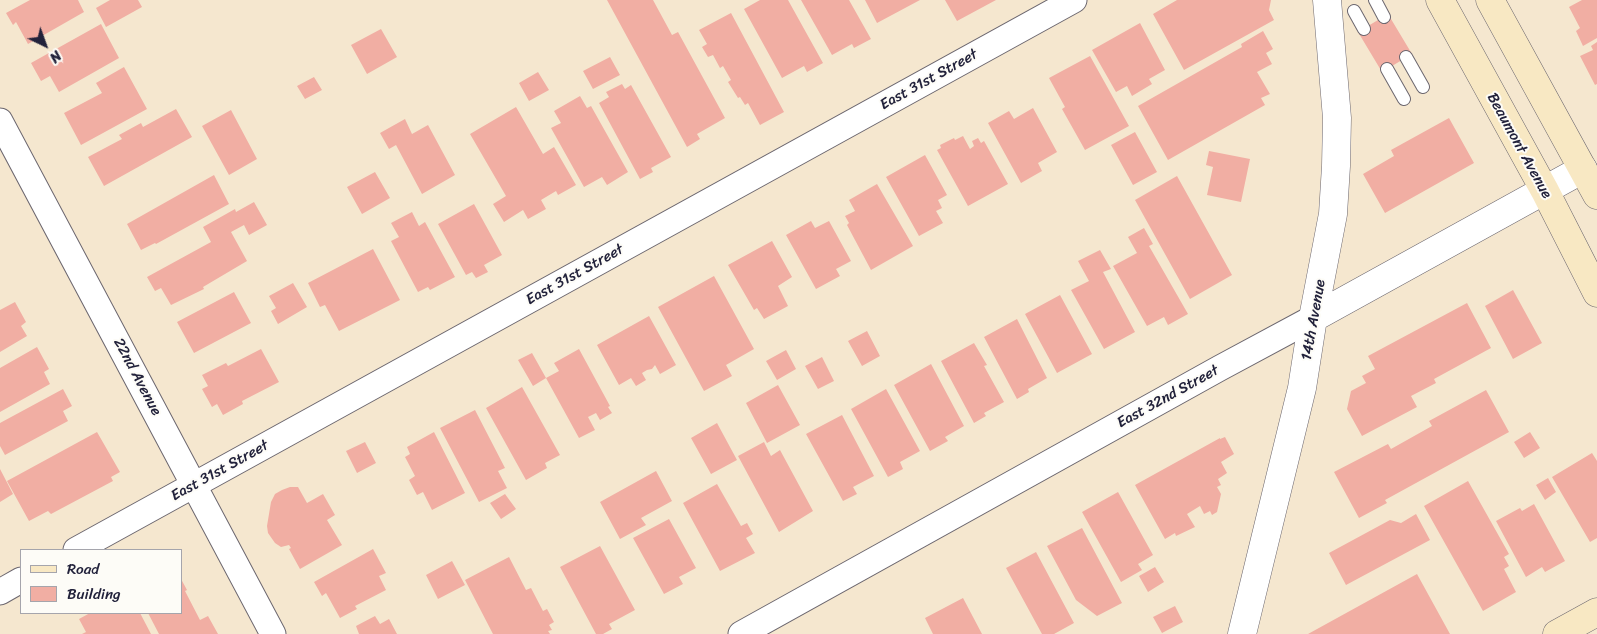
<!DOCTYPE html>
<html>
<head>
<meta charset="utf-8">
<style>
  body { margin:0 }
  #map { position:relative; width:1597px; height:634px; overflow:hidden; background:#f5e7cf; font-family:Sriracha,sans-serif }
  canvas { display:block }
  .legend { position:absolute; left:20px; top:549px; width:162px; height:65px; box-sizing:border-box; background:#fdfcf7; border:1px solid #a5a5ac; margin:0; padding:6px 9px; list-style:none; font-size:15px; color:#22223b }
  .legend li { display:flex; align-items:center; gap:10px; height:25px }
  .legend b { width:25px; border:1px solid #a5a5ac }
  .north { position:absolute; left:20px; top:20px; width:50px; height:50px; -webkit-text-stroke:4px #fdfcf7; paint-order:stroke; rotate:138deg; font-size:14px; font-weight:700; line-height:20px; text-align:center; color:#22223b }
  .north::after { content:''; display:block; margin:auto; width:18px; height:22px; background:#22223b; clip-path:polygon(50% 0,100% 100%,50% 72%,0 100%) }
</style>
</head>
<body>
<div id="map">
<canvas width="1597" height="634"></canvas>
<ul class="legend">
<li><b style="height:6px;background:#f8e8c3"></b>Road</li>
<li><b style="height:14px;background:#f1aea3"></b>Building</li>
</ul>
<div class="north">N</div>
</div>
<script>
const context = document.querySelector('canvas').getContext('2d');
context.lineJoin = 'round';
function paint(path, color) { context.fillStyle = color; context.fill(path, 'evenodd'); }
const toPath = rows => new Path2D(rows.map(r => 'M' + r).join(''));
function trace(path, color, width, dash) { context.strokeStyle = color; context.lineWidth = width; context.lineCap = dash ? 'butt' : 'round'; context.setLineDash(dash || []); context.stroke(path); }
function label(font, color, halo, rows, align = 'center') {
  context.font = font + ' Sriracha,sans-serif'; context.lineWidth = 4; context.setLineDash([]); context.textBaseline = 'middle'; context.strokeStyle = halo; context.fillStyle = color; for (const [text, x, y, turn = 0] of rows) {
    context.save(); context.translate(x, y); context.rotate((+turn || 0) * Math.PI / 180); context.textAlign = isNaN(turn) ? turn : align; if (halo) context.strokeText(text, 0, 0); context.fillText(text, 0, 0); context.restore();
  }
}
const building = toPath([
  [30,0,78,0,84,12,28,44,16,22,13,25,6,13],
  [110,0,138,0,142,7,106,27,96,8],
  [607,0,653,0,672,35,678,32,725,118,697,134,700,139,687,147],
  [760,0,788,0,823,63,807,72,804,66,782,78,744,9],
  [801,0,849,0,871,39,854,48,852,44,832,55],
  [865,0,920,0,877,23],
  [945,0,996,0,957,21],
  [1177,0,1271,0,1269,10,1274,20,1184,70,1153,14],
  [1582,0,1597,0,1597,38,1583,46,1576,31,1580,28,1569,7],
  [731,13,784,112,760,125,748,103,745,105,740,97,738,98,728,82,731,80,723,66,720,68,713,55,708,57,702,47,707,44,699,30],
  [1388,14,1412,54,1382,72,1358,32],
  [1140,23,1165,70,1149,79,1152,84,1132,96,1127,86,1116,92,1092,50],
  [101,24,119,58,59,92,50,76,41,81,31,63],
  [381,29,397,57,367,74,351,45],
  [1263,31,1273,49,1266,53,1272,64,1257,72,1270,94,1261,98,1265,105,1168,160,1138,106,1242,47,1241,44],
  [1597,42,1597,84,1595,85,1580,56,1593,50,1591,46],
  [1090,56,1129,126,1085,150,1062,109,1065,107,1049,78],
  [610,57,620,75,593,89,583,71],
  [124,67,147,109,81,145,64,113,102,93,96,83],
  [538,72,549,90,529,101,519,83],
  [314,77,322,90,305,99,297,86],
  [622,84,625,89,631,85,671,157,651,168,653,172,640,179,599,103,609,97,606,92],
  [580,96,587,108,591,106,628,172,607,185,602,177,584,187,551,128,561,123,554,111],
  [516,107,543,154,554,147,576,185,558,195,556,191,541,200,546,209,528,219,523,210,504,222,493,204,506,196,470,134],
  [1033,108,1057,152,1038,163,1042,171,1021,183,988,123,1009,111,1014,119],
  [176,109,192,137,104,186,88,157,122,139,119,135,141,123,143,127],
  [231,110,257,159,229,175,202,126],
  [1449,118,1474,163,1385,213,1363,174,1394,156,1391,150],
  [405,119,412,134,428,125,455,175,422,194,396,145,389,149,380,133],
  [1135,132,1157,172,1133,185,1111,145],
  [963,136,970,149,974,146,972,141,978,138,981,143,984,141,1008,184,968,206,937,150,941,148,940,145,954,138,955,140],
  [1209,151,1250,159,1241,202,1207,195,1213,167,1206,165],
  [925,155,947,195,938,200,942,208,936,211,943,223,919,236,886,177],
  [375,172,390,198,362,214,347,187],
  [214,175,229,204,156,244,155,243,141,250,127,224],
  [1177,176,1232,275,1190,299,1135,200],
  [877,184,913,246,871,270,847,225,849,223,845,216,855,211,849,200],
  [254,202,267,225,249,235,244,225,231,232,247,261,203,287,204,289,171,305,161,288,155,291,147,277,211,242,203,227,235,209,236,212],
  [474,204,502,255,484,265,488,272,476,278,472,272,466,275,438,224],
  [412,212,419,226,425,222,455,277,430,290,428,287,418,292,391,241,399,237,391,223],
  [811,221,815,228,829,221,851,261,836,269,840,276,816,289,786,235],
  [1144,228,1153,244,1149,246,1188,314,1168,325,1164,317,1147,326,1113,266,1137,253,1128,237],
  [772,241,792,277,778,286,788,306,764,319,757,308,754,310,728,265],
  [373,249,400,300,339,331,325,305,320,307,308,283],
  [1100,250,1111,269,1103,272,1135,332,1104,349,1071,290,1089,281,1078,261],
  [714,276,754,349,726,365,732,376,704,391,658,307],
  [293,283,307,307,278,324,271,311,276,308,269,296],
  [1513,290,1542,343,1513,359,1485,306],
  [234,292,251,323,194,353,177,322],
  [1060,295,1092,354,1057,373,1025,314],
  [15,302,26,322,21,326,27,336,0,352,0,310],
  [1467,303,1491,348,1434,379,1436,383,1411,396,1417,407,1362,436,1347,409,1351,391,1366,383,1362,376,1375,369,1368,356],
  [649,316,676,365,660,374,655,365,652,369,647,370,642,373,646,380,636,386,631,378,619,385,597,345],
  [1017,319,1047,378,1028,389,1029,392,1017,399,984,337],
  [867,331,880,356,862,366,848,341],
  [974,343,987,365,984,366,1004,402,984,413,986,416,974,423,941,361],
  [37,347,49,369,44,372,50,384,0,412,0,368],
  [261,349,279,382,242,401,243,404,223,415,217,404,212,407,202,389,208,386,202,375,226,363,228,366],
  [579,349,610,406,608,407,612,413,600,420,596,413,588,417,595,430,579,438,546,378,559,371,554,363],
  [786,350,796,369,777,380,766,361],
  [532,353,546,378,533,386,518,360],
  [822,357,834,381,818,389,805,366],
  [931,364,964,426,945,437,948,441,930,451,894,385],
  [778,385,800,425,767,443,746,403],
  [522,387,560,455,545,463,547,468,526,480,486,408],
  [63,389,72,406,63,411,68,421,5,455,0,446,0,423],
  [886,389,920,451,900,462,903,469,888,477,851,409],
  [1486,390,1509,432,1385,500,1387,503,1359,518,1334,472,1388,444,1391,449,1432,426,1429,421],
  [475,410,505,468,498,471,507,488,479,502,440,428],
  [842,415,874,476,853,487,857,494,843,501,806,434],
  [717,423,737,460,711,474,691,438],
  [97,432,120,472,111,477,113,481,51,514,48,511,29,521,7,481],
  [434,432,465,493,432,510,423,492,417,495,409,480,415,476,405,457,410,454,407,447],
  [1530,432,1540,448,1524,458,1514,442],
  [1225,437,1234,454,1221,462,1227,473,1218,479,1221,485,1217,487,1221,494,1217,512,1212,515,1210,511,1204,514,1200,506,1187,514,1195,527,1176,536,1175,533,1165,539,1135,485,1220,438,1220,439],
  [365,442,376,463,357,473,346,451],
  [764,442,771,456,780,450,813,511,779,532,738,456],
  [1592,453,1597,461,1597,538,1590,542,1552,477],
  [0,469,13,494,0,502],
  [656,471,672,501,641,518,646,525,620,539,600,502],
  [1548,478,1556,492,1545,500,1536,485],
  [1468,481,1509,554,1504,557,1509,566,1504,569,1516,592,1483,611,1424,506],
  [717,484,741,526,747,523,753,534,746,538,755,553,720,571,683,503],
  [290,487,298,487,307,503,323,494,335,515,327,520,342,545,300,569,289,549,291,548,289,545,281,547,275,543,268,533,267,526,271,502,275,494,282,490],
  [1118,492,1153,555,1138,564,1142,570,1121,582,1082,512],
  [505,494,516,509,501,519,490,503],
  [1534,504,1565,561,1545,572,1542,567,1526,577,1496,521,1520,508,1522,511],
  [1416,514,1430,540,1346,585,1329,553,1390,520,1401,523],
  [669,519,696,568,679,577,683,584,664,594,633,538],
  [1082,528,1122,603,1097,616,1076,600,1047,546],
  [600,546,635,610,609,624,612,629,603,634,596,634,560,567],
  [373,549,386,573,379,576,386,590,355,606,357,609,340,618,326,593,322,596,314,582],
  [1036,552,1074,623,1054,634,1042,634,1006,568],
  [509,557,526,590,531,588,543,611,547,609,554,622,549,625,552,630,548,631,550,634,493,634,465,580],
  [452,561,465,585,438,599,426,575],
  [1155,567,1164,582,1148,592,1139,576],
  [1417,574,1450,634,1308,634],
  [181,579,187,590,185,591,200,620,208,616,218,634,159,634,148,613,181,613],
  [963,598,982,634,933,634,925,618],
  [1175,606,1183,622,1162,633,1153,617],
  [90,613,140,613,151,634,82,634,86,632,79,619],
  [375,616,380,624,389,619,397,634,359,634,356,626]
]);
const service = toPath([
  [1375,0,1384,17],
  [1354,11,1364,29],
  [1406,57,1423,87],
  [1387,69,1404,99]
]);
const minor = toPath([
  [0,121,273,634],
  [76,550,1074,0],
  [0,592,21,580],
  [741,634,1220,368,1313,318]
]);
const tertiary = toPath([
  [1313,318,1583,169],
  [1242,634,1302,388,1313,318,1333,214,1336,166,1337,118,1327,0]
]);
const secondary = toPath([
  [1440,0,1545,191,1597,293],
  [1490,0,1597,195],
  [1557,634,1597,612]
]);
const streetNames = [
  ["East 31st Street",929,80,-29],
  ["Beaumont Avenue",1519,146,61],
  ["East 31st Street",575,275,-29],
  ["14th Avenue",1314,320,-80],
  ["22nd Avenue",137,377,62],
  ["East 32nd Street",1168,397,-29],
  ["East 31st Street",220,471,-29]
];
paint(building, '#f1aea3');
trace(service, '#6c676f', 14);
trace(minor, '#6c676f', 27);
trace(tertiary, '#6c676f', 29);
trace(secondary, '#6c676f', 29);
trace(service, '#fff', 12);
trace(minor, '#fff', 25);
trace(tertiary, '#fff', 28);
trace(secondary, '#f8e8c3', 28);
label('15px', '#22223b', '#fdfcf7', streetNames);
</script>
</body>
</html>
